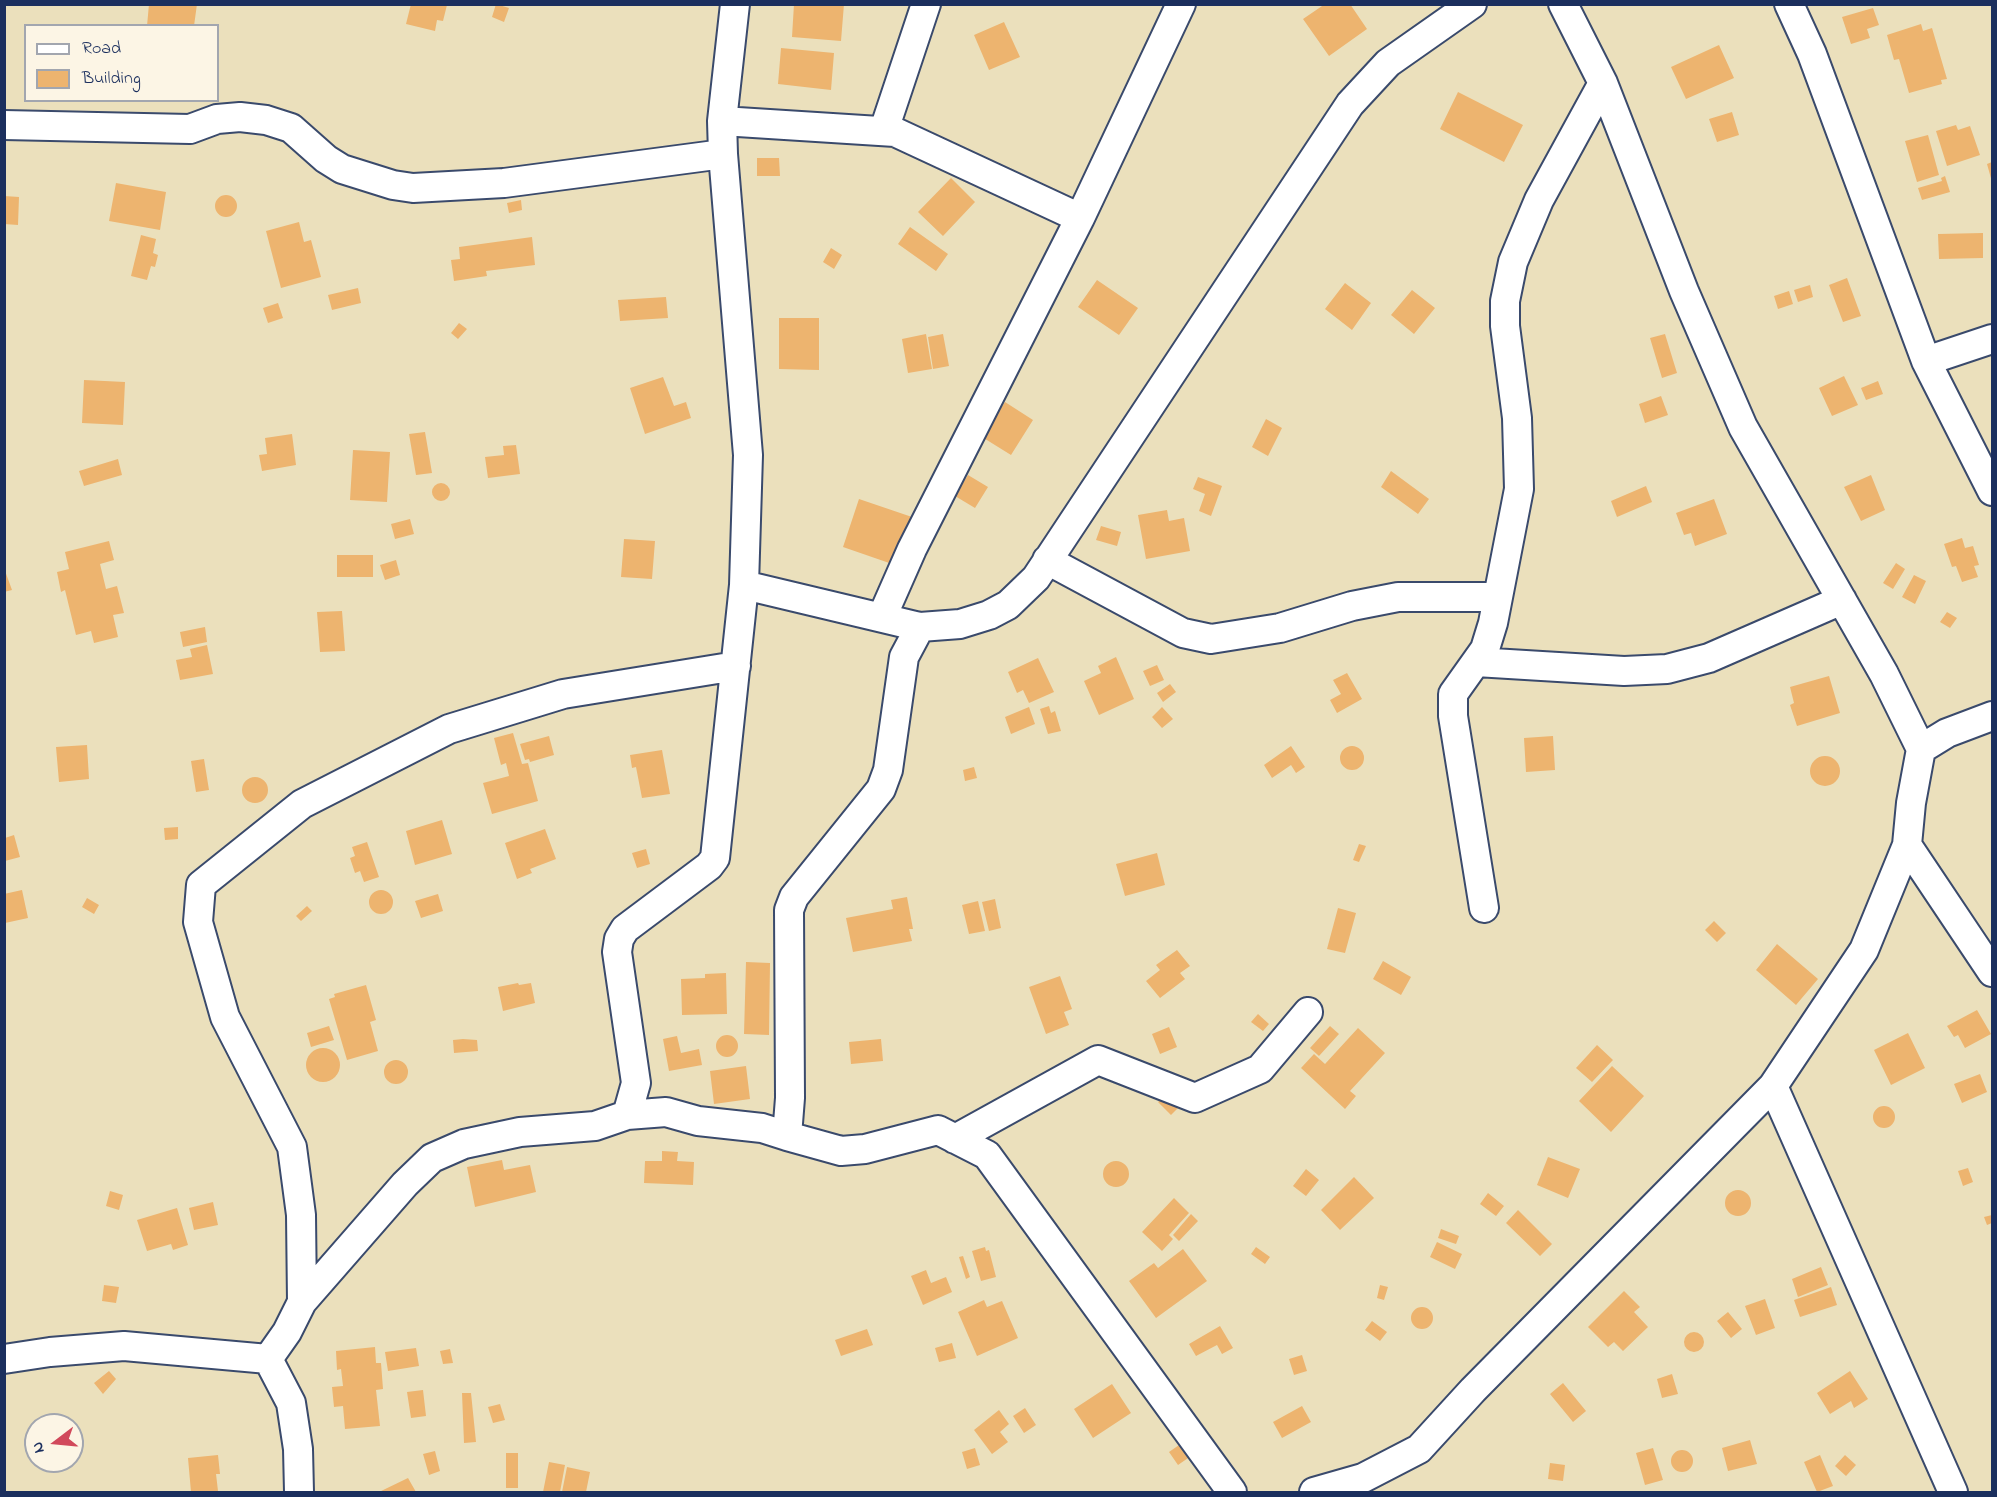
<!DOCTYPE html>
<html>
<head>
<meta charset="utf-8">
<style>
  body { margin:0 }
  #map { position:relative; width:1997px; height:1497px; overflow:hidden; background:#ebe0bc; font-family:"Indie Flower",sans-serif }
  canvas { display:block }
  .frame { position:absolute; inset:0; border:6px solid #1b2f5e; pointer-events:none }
  .legend { position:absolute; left:24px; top:24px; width:195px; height:78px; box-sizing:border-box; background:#fcf5e5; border:2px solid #a2a6af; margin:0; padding:8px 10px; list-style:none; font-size:18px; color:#1b2f5e }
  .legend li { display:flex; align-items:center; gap:12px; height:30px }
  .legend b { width:30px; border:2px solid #a2a6af }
  .north { position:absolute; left:24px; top:1413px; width:60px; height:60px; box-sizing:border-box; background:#fcf5e5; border:2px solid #a2a6af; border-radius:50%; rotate:254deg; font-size:16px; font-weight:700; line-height:24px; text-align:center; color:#1b2f5e }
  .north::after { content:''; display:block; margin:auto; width:21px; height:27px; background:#d1495b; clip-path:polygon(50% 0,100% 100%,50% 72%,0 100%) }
</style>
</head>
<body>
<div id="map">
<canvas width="1997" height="1497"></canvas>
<div class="frame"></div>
<ul class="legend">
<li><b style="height:8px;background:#fff"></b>Road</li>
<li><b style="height:16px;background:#edb46f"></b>Building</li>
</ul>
<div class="north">N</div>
</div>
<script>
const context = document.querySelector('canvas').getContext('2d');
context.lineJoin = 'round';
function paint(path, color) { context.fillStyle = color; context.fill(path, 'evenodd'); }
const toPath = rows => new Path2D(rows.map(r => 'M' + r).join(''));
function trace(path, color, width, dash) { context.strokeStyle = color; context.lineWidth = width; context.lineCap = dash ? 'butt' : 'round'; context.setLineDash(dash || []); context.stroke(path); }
const building = toPath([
  [149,4,197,4,194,26,147,26],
  [411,4,447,5,443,21,437,20,435,31,406,24],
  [496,4,509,8,504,22,492,17],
  [794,4,844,4,841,41,792,37],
  [1325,4,1350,4,1367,29,1329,56,1303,19],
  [1873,8,1879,25,1867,29,1870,38,1851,44,1842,17],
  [1004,22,1020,57,989,70,974,35],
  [1921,24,1923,31,1932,28,1947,79,1941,80,1942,84,1909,93,1899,59,1894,60,1887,35],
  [1719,45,1734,78,1686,99,1671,67],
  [781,48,834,53,831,90,778,84],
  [1458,92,1523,125,1504,162,1440,129],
  [1732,112,1739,135,1717,142,1709,119],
  [1956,125,1958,130,1970,126,1980,155,1947,166,1936,131],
  [1928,135,1939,175,1917,182,1905,141],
  [757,158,779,158,780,176,757,176],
  [1992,162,1992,182,1987,164],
  [1945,176,1950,192,1922,200,1918,188,1942,181,1941,178],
  [951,178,975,202,943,236,918,212],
  [116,183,166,192,160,230,109,221],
  '215 206a11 11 0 1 1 22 0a11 11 0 1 1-22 0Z',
  [4,196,19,197,18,225,4,224],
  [521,200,522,210,509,213,507,203],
  [299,222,304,242,311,240,321,277,281,288,266,231],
  [910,227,948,254,936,271,898,244],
  [1983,233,1983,258,1939,259,1938,234],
  [141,235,156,239,153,253,158,255,155,267,151,266,147,280,131,276],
  [532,237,535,265,486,271,487,276,454,281,451,260,460,259,459,247],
  [831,248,842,255,834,269,823,262],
  [1847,278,1861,316,1843,322,1829,285],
  [1097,280,1138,308,1119,335,1078,307],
  [1345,283,1371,303,1352,330,1325,309],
  [1810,285,1813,297,1798,302,1794,290],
  [358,288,361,303,332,310,328,295],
  [1412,290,1435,308,1414,334,1391,315],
  [1789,291,1793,304,1778,309,1774,296],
  [666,297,668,318,620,321,618,300],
  [278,303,283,318,268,323,263,308],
  [779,318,819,318,819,370,779,369],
  [459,323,467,329,458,339,451,333],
  [926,334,932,369,908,373,902,339],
  [943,334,949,366,933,369,928,337],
  [1665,334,1677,373,1662,378,1650,338],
  [1844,376,1858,405,1832,416,1819,388],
  [663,377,674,406,686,402,691,418,645,434,630,388],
  [84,380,125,382,123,425,82,423],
  [1878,381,1883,394,1866,400,1861,388],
  [1661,396,1668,415,1645,423,1639,404],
  [1005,402,1033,420,1011,455,982,437],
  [1266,419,1282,428,1268,456,1252,447],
  [425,432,432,473,416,475,409,434],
  [292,434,296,465,262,471,259,455,267,454,265,438],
  [516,445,520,474,488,478,485,457,504,455,503,446],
  [353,450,390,452,387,502,350,500],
  [118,459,122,475,84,486,79,471],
  [1391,471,1429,499,1418,514,1381,487],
  [968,475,988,487,975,508,955,496],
  [1871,475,1885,510,1861,521,1844,487],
  [1198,477,1222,486,1211,516,1199,511,1205,494,1193,489],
  '432 492a9 9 0 1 1 18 0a9 9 0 1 1-18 0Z',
  [1646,486,1652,502,1617,517,1611,501],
  [859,499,912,517,895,565,843,547],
  [1714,499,1727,534,1695,546,1691,533,1684,535,1676,513],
  [1167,510,1169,521,1184,518,1190,551,1146,559,1138,515],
  [410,519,414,534,395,539,391,524],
  [1101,526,1121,532,1117,546,1096,540],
  [1962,538,1965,548,1973,546,1979,565,1974,566,1978,577,1962,582,1956,566,1952,567,1944,544],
  [624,539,655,541,652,579,621,577],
  [109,541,114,560,100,564,106,589,117,586,124,613,113,615,118,637,94,643,91,631,76,635,65,590,61,592,57,572,69,569,65,552],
  [337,555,373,555,373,577,337,577],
  [396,560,400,575,385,580,380,565],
  [1896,563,1905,569,1893,589,1883,583],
  [4,568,12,590,4,592],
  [1914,575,1926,581,1915,604,1902,597],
  [342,611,345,651,320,652,317,612],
  [1947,612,1957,618,1950,628,1940,622],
  [205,627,207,642,183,647,180,632],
  [207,645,213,674,180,680,176,660,192,657,190,649],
  [1116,657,1134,699,1099,715,1084,681,1101,673,1098,666],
  [1038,658,1054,692,1029,703,1023,690,1017,693,1008,672],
  [1157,665,1164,680,1150,686,1143,671],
  [1347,673,1362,699,1337,713,1330,700,1341,694,1333,680],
  [1829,676,1840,713,1797,726,1790,705,1794,703,1790,687],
  [1170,684,1176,692,1163,702,1157,693],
  [1049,706,1051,713,1055,711,1061,731,1048,734,1040,709],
  [1029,707,1035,724,1011,734,1005,717],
  [1162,707,1173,719,1162,728,1152,717],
  [513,733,522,764,528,763,538,801,492,814,483,783,509,776,506,763,501,765,494,738],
  [549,736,554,755,530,762,529,759,525,760,520,744],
  [1553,736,1555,770,1526,772,1524,738],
  [87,745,89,779,59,782,56,747],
  [1291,746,1305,767,1296,773,1291,765,1272,778,1264,765],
  '1340 758a12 12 0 1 1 24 0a12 12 0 1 1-24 0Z',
  [662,750,670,794,642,798,636,767,632,768,630,755],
  '1810 771a15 15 0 1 1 30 0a15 15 0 1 1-30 0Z',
  [204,759,209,790,196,792,191,761],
  [974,767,977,778,965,781,963,770],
  '242 790a13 13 0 1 1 26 0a13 13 0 1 1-26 0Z',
  [442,820,452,854,415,865,406,831],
  [178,827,178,839,165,840,164,828],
  [545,829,556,859,530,869,532,873,517,879,505,843],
  [14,835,20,857,5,861,5,838],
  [367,842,379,877,364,882,360,871,355,873,350,858,355,856,352,847],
  [1359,844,1366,846,1359,862,1353,860],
  [646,849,650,864,637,868,632,853],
  [1157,853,1165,885,1125,896,1116,864],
  '369 902a12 12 0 1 1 24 0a12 12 0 1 1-24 0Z',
  [22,890,28,918,5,923,4,894],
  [438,894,443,911,421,918,415,901],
  [907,897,913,929,909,929,912,941,853,952,846,918,893,909,891,900],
  [87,898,99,905,94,914,82,907],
  [995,899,1001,928,989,931,982,902],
  [978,901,985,931,969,934,962,905],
  [307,906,312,911,301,921,296,916],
  [1338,908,1356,913,1345,953,1327,949],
  [1714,921,1726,933,1717,942,1705,930],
  [1777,944,1818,979,1796,1005,1756,970],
  [1177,950,1190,966,1180,973,1185,979,1160,998,1146,981,1160,970,1156,965],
  [1383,961,1411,977,1401,995,1373,979],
  [746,962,770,963,769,1035,744,1034],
  [726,973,727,1014,682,1015,681,979,705,978,705,974],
  [1060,976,1072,1009,1064,1012,1069,1025,1046,1034,1029,987],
  [518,983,519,985,531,983,535,1003,503,1011,498,987],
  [366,985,376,1020,370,1022,378,1051,347,1060,329,999,335,997,334,994],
  [1977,1010,1991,1034,1965,1048,1958,1035,1954,1037,1947,1026],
  [1258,1014,1269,1024,1263,1031,1251,1022],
  [329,1026,334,1040,311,1047,307,1033],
  [1330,1026,1339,1034,1319,1056,1310,1048],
  [1169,1027,1177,1047,1160,1054,1152,1034],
  [1358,1028,1385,1053,1350,1091,1356,1096,1345,1109,1301,1068,1314,1054,1325,1064],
  [1908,1033,1925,1068,1891,1085,1874,1050],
  '716 1046a11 11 0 1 1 22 0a11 11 0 1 1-22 0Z',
  [677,1036,681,1053,699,1049,702,1065,669,1071,663,1039],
  [463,1039,477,1040,478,1051,454,1053,453,1040],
  [881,1039,883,1061,851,1064,849,1042],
  [1597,1045,1613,1060,1592,1082,1576,1068],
  '306 1065a17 17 0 1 1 34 0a17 17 0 1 1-34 0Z',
  '384 1072a12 12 0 1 1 24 0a12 12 0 1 1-24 0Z',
  [746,1066,750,1099,714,1104,710,1071],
  [1612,1066,1644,1096,1611,1132,1579,1101],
  [1980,1074,1987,1092,1962,1103,1954,1084],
  [1166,1095,1179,1107,1171,1115,1158,1102],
  '1873 1117a11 11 0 1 1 22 0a11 11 0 1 1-22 0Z',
  [662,1151,678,1152,677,1161,694,1162,693,1185,644,1183,645,1161,662,1161],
  [1548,1157,1580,1169,1568,1198,1537,1185],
  [502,1160,504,1170,530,1165,536,1192,475,1207,467,1167],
  '1103 1174a13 13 0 1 1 26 0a13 13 0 1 1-26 0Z',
  [1968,1168,1973,1182,1963,1186,1958,1171],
  [1306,1169,1319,1180,1306,1196,1293,1186],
  [1354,1177,1374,1198,1340,1230,1321,1210],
  '1725 1203a13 13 0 1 1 26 0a13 13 0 1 1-26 0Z',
  [110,1191,123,1195,119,1210,106,1206],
  [1488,1193,1504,1206,1496,1216,1480,1204],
  [1174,1198,1189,1213,1169,1235,1173,1239,1162,1251,1142,1232],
  [213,1202,218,1225,194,1230,189,1208],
  [177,1208,188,1245,173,1250,171,1244,147,1251,137,1220],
  [1518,1210,1552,1244,1540,1256,1506,1223],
  [1191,1214,1198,1221,1179,1241,1173,1235],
  [1992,1215,1992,1223,1987,1225,1984,1217],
  [1441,1229,1459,1236,1456,1244,1438,1238],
  [1437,1242,1462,1254,1455,1269,1430,1257],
  [985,1247,986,1251,989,1250,996,1277,981,1281,972,1251],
  [1256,1247,1270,1257,1265,1264,1251,1254],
  [1183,1249,1207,1281,1156,1318,1129,1281,1154,1263,1158,1268],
  [963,1256,970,1277,966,1279,959,1257],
  [1821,1267,1828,1285,1798,1297,1792,1279],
  [926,1270,931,1283,946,1277,952,1292,923,1305,911,1276],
  [104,1285,119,1287,116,1303,102,1301],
  [1380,1285,1388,1287,1384,1300,1377,1298],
  [1831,1287,1837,1305,1800,1317,1794,1300],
  [1624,1291,1640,1307,1634,1312,1648,1327,1623,1351,1614,1342,1608,1347,1588,1327],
  [1765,1299,1775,1328,1756,1335,1745,1306],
  [984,1300,987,1307,1002,1301,1018,1338,977,1356,958,1312],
  '1411 1318a11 11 0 1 1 22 0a11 11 0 1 1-22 0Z',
  [1728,1312,1742,1329,1731,1338,1717,1321],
  [1372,1321,1387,1332,1380,1341,1365,1330],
  [1220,1326,1233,1348,1222,1354,1217,1345,1196,1356,1189,1344],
  [867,1329,873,1345,841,1356,835,1340],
  '1684 1342a10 10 0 1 1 20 0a10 10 0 1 1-20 0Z',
  [952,1343,956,1358,939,1362,935,1348],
  [375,1347,376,1363,381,1363,383,1389,376,1390,380,1426,345,1429,343,1406,334,1407,332,1387,343,1386,341,1369,337,1370,336,1351],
  [416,1348,419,1366,388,1371,385,1352],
  [450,1349,453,1363,443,1364,440,1351],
  [1302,1355,1307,1371,1294,1375,1289,1359],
  [109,1371,116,1379,103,1394,94,1383],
  [1850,1371,1868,1399,1854,1408,1851,1401,1830,1414,1817,1393],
  [1672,1374,1678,1394,1662,1398,1657,1379],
  [1563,1383,1586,1411,1573,1422,1550,1394],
  [1112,1384,1131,1413,1093,1438,1074,1409],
  [423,1390,426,1416,411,1418,407,1392],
  [462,1393,471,1393,476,1442,464,1443],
  [500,1404,505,1420,493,1423,488,1407],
  [1302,1406,1311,1422,1282,1438,1273,1422],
  [1025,1408,1036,1425,1024,1433,1013,1416],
  [999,1410,1009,1424,1000,1432,1008,1442,992,1454,974,1430],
  [1750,1440,1757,1464,1728,1471,1722,1448],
  [1182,1443,1191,1456,1178,1465,1169,1452],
  [975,1448,980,1465,967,1469,962,1452],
  [1653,1448,1663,1480,1645,1485,1636,1453],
  '1671 1461a11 11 0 1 1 22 0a11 11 0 1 1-22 0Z',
  [435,1451,440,1471,429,1475,423,1454],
  [506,1453,518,1453,518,1488,506,1488],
  [218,1455,220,1474,216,1474,218,1491,191,1492,188,1458],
  [1820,1455,1833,1486,1817,1492,1804,1462],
  [1845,1455,1856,1465,1846,1476,1835,1466],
  [549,1462,565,1465,560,1492,543,1492],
  [1550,1463,1565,1465,1563,1481,1548,1479],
  [567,1467,590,1472,586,1492,562,1492],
  [408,1478,416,1492,379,1492]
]);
const minor = toPath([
  [1563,4,1603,83,1684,291,1743,427,1884,674,1921,749],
  [1789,4,1812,54,1926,361,1992,491],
  [722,121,895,132,1080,218],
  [4,125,190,129,217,119,240,117,266,120,291,128,326,159,342,169,393,185,413,188,504,183,723,154],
  [884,130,926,4],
  [1926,361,1992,339],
  [1047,560,1183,633,1211,639,1280,628,1352,606,1398,597,1498,597],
  [744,585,920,627,960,624,989,615,1008,605,1036,578,1350,104,1388,63,1472,4],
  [882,617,912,549,1080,218,1181,4],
  [1476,662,1624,671,1667,669,1709,658,1842,600],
  [1907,845,1992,972],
  [1484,908,1453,716,1453,694,1485,649,1493,623,1519,489,1517,418,1505,326,1505,301,1513,262,1539,200,1603,83],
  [1773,1086,1953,1492],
  [627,1115,666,1112,698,1121,762,1128,787,1136,790,1098,789,910,794,897,881,789,888,770,904,657,920,627],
  [787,1136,841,1151,865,1149,938,1130,987,1155,1232,1492],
  [955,1139,1098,1060,1195,1098,1260,1069,1308,1012],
  [302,1302,301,1215,292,1147,225,1017,198,922,201,885,302,804,449,729,563,694,736,666],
  [4,1359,50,1352,124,1346,268,1359,287,1332,302,1302,405,1184,432,1158,464,1144,520,1132,595,1126,627,1115,636,1083,617,952,619,939,625,929,709,866,715,858,744,585,748,455,723,154,722,121,735,4],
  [268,1359,291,1403,298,1449,299,1492],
  [1314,1492,1363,1478,1419,1449,1473,1390,1773,1086,1864,950,1907,845,1911,803,1921,749,1947,733,1992,716]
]);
paint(building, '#edb46f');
trace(minor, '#3a4a6c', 32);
trace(minor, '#fff', 28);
</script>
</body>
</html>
